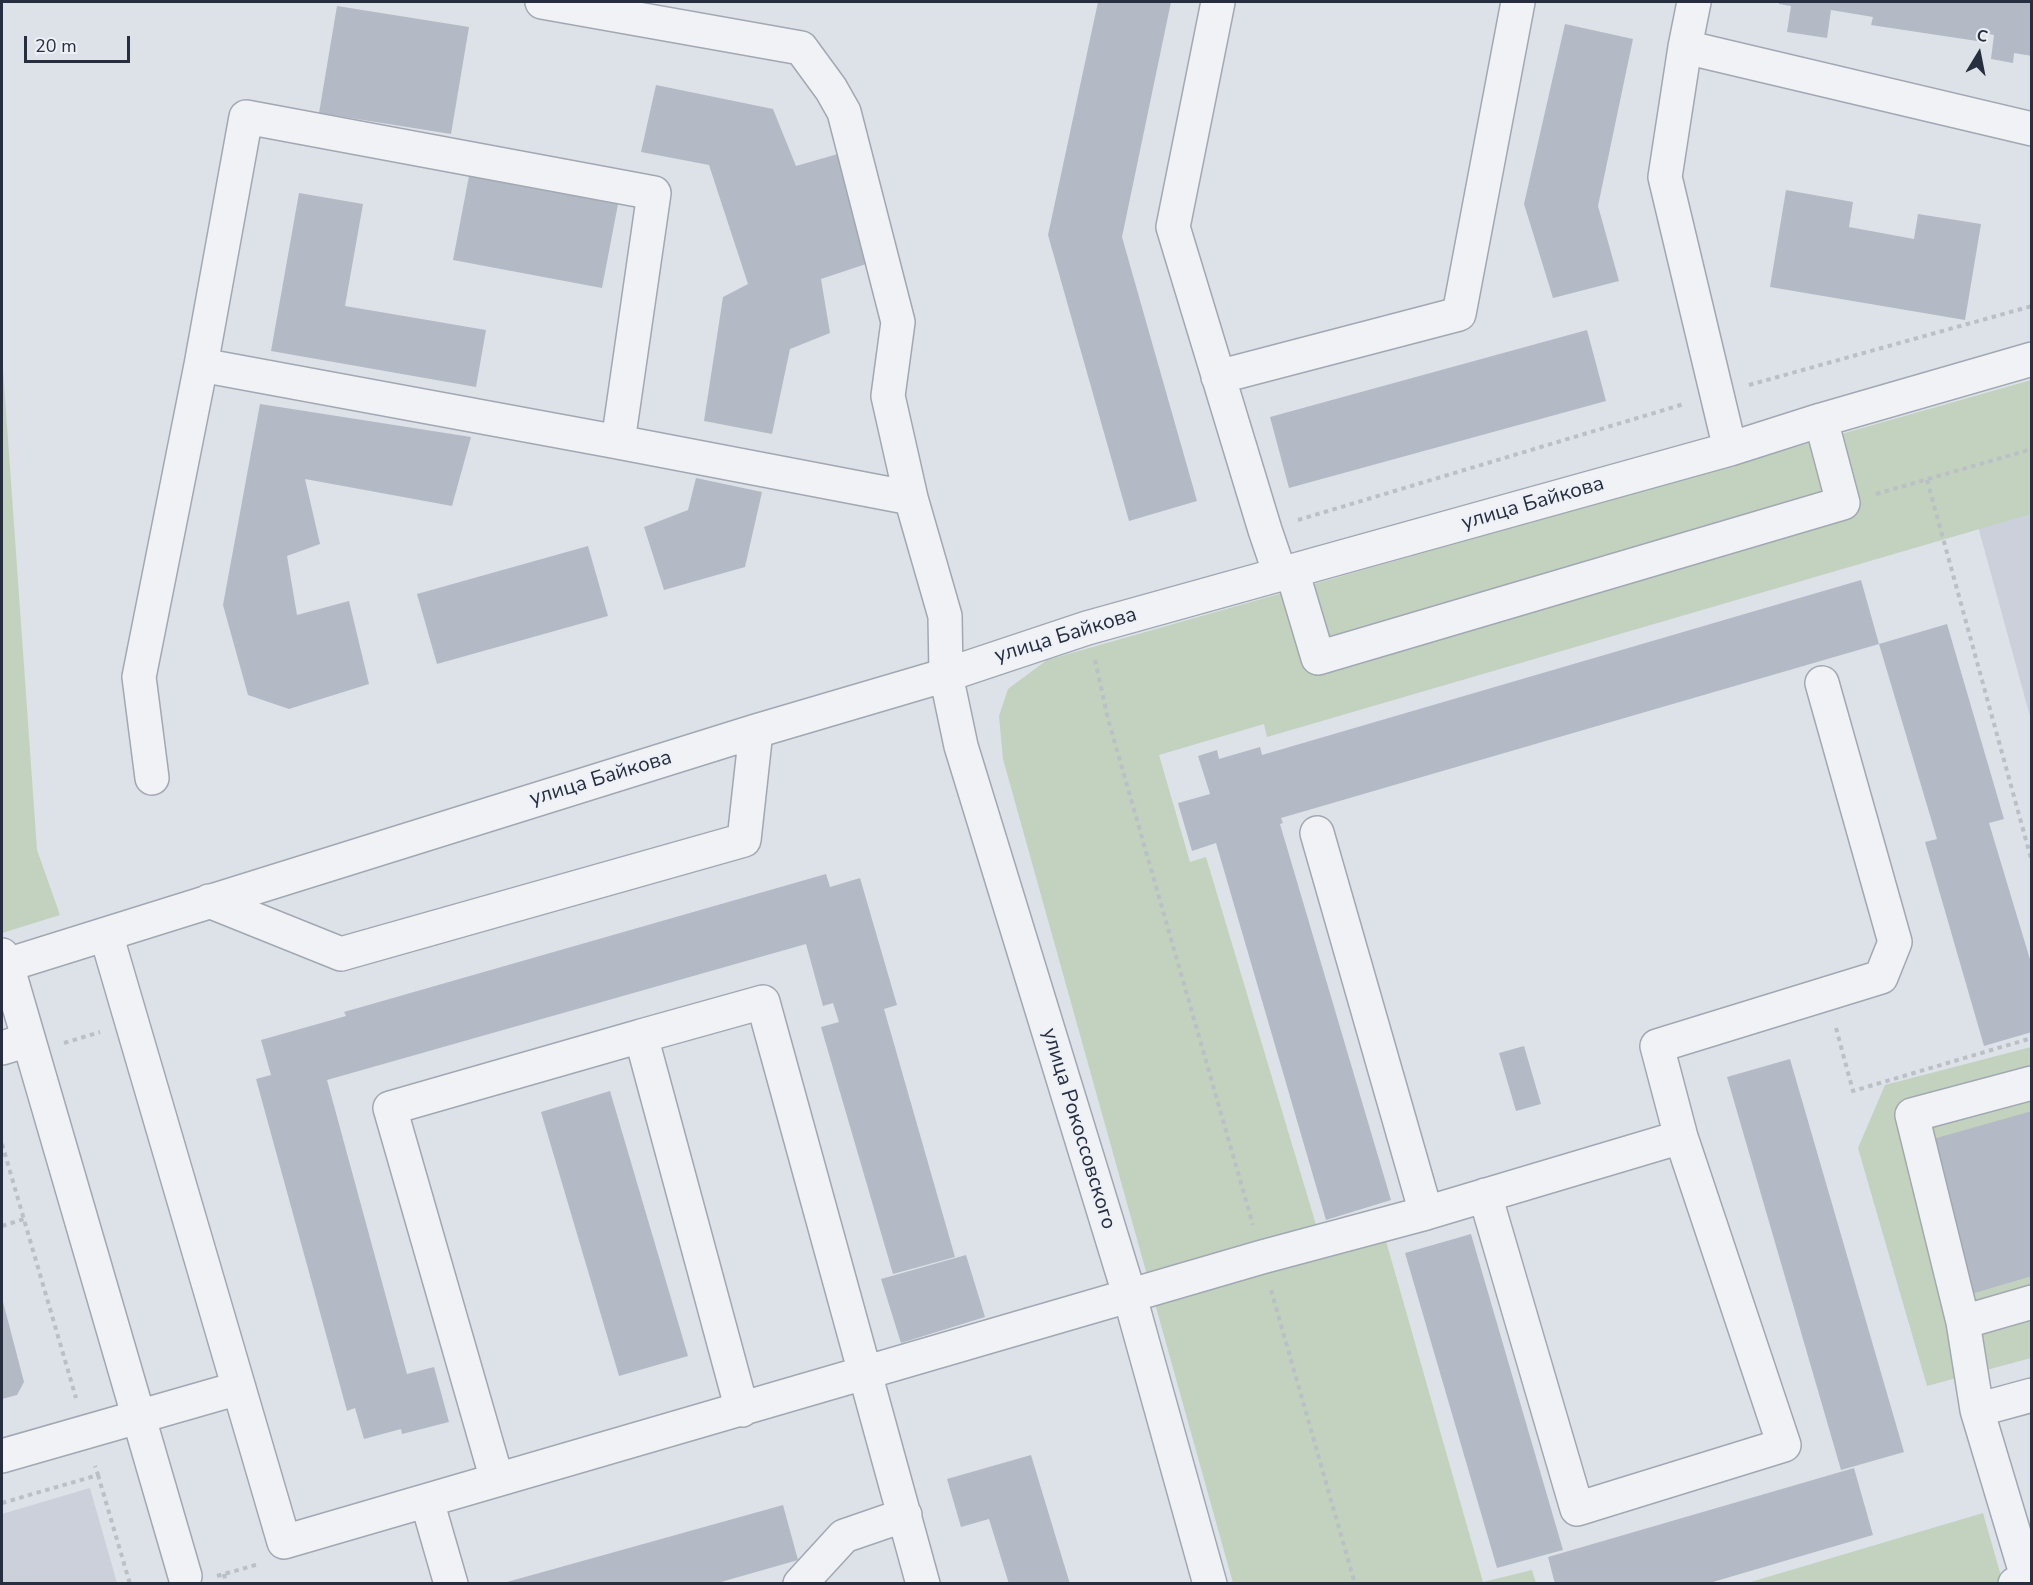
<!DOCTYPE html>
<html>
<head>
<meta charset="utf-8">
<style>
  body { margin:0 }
  #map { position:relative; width:2033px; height:1585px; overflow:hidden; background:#dde1e8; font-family:"Nunito Sans",sans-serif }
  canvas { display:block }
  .frame { position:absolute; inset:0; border:3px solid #262e3f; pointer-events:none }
  .north { position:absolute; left:1949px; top:24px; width:60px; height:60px; -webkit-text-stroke:4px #edf0f6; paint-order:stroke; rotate:10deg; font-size:16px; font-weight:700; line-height:24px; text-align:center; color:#262e3f }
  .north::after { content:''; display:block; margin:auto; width:21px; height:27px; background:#262e3f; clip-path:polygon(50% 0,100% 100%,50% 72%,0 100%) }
  .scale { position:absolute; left:24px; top:36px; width:106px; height:27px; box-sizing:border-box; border:3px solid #262e3f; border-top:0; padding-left:8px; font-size:18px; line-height:21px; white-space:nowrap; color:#262e3f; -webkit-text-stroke:4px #edf0f6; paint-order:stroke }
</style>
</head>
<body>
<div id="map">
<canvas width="2033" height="1585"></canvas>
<div class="frame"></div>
<div class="north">С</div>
<div class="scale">20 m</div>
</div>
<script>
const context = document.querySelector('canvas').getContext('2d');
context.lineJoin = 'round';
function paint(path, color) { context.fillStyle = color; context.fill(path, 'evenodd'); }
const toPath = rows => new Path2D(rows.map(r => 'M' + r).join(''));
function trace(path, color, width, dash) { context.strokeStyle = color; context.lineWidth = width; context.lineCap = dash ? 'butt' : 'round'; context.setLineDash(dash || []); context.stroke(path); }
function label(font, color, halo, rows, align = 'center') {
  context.font = font + ' "Nunito Sans",sans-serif'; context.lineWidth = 4.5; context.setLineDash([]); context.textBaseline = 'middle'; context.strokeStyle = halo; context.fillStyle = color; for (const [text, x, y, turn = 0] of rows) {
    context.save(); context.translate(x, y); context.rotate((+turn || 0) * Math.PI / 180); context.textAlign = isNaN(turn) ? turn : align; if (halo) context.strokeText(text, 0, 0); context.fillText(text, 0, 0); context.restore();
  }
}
const built = toPath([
  [2031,503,2031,720,1976,519],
  [90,1488,117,1583,2,1583,2,1514]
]);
const green = toPath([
  [2,355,37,850,60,915,2,933],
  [2031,380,2031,514,1267,737,1264,724,1159,755,1190,862,1206,857,1326,1258,1386,1241,1483,1582,1532,1570,1536,1583,1233,1583,1003,759,999,716,1008,689,1047,660],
  [2031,1047,2031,1358,1927,1386,1858,1148,1885,1085],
  [1983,1513,2003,1583,1744,1584]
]);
const building = toPath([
  [1098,2,1171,2,1122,237,1197,501,1129,521,1048,235],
  [1779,2,2032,2,2032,56,2014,53,2013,63,1991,59,1994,35,1979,32,1977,41,1871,25,1873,17,1831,10,1827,38,1787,32,1791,6,1779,4],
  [337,6,469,27,451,134,319,113],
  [1565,24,1633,39,1598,206,1619,281,1553,298,1524,204],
  [656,85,773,109,796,166,838,154,869,263,821,279,830,333,790,349,772,434,704,421,723,297,748,284,709,165,641,152],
  [469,176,618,204,602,288,453,260],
  [1786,190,1853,202,1849,227,1914,239,1918,214,1981,224,1965,320,1770,287],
  [299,193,363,204,345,306,486,330,476,387,271,351],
  [1587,330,1606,401,1289,488,1270,417],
  [260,404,471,437,452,506,305,479,320,544,287,556,297,615,349,601,369,684,289,709,248,695,223,605],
  [696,478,762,492,745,567,664,590,644,527,688,510],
  [588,546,608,616,437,664,417,594],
  [1861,580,1879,644,1281,818,1283,823,1280,824,1391,1200,1326,1220,1216,843,1192,851,1178,803,1210,794,1198,756,1217,750,1219,759,1260,747,1262,755],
  [1947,624,2004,819,1989,823,2032,966,2032,1032,1984,1046,1925,842,1937,839,1879,644],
  [826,874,830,887,860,878,897,1005,884,1009,955,1257,893,1274,821,1027,839,1022,833,1003,823,1006,806,944,327,1080,407,1374,434,1367,449,1422,402,1434,401,1429,364,1439,355,1408,347,1411,256,1079,271,1075,261,1040,346,1016,344,1012],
  [1524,1046,1541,1104,1516,1111,1499,1053],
  [1790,1059,1904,1452,1841,1470,1727,1077],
  [610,1091,688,1356,619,1376,541,1112],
  [2032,1111,2032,1276,1971,1294,1926,1141],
  [1471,1234,1563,1550,1497,1568,1405,1253],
  [966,1255,985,1317,901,1343,881,1279],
  [2,1298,24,1382,17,1395,2,1399],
  [1031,1455,1070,1584,1009,1584,989,1519,961,1527,947,1479],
  [1854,1468,1873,1535,1706,1584,1555,1584,1548,1557],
  [783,1505,798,1560,714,1584,507,1584,507,1582]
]);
const path = toPath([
  [1749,385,2032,306],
  [1927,480,2032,862],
  [1876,494,2032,449],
  [1298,520,1684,404],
  [1095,660,1108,719,1253,1225],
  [1836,1028,1853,1091,2032,1038],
  [64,1043,100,1032],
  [2,1144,76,1398],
  [2,1226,24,1219],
  [1271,1290,1355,1584],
  [98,1475,130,1584],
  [2,1503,98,1475,95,1466],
  [224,1574,226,1584],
  [217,1576,259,1564]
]);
const minor = toPath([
  [542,2,801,48,831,89,844,112,898,322,888,396,911,498],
  [1218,2,1173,227,1265,530,1280,574],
  [1694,2,1685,47,1665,177,1730,449],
  [1685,47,2032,129],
  [1218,377,1459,314,1518,2],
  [618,442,911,498,945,616,946,675,961,746,1130,1297,1210,1584],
  [1292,571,1318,658,1843,503,1821,420],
  [152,778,139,677,201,365,618,442,654,193,246,117,201,365],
  [1317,833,1426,1213],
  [209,901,341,954,744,840,756,731],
  [106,934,284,1542,1262,1257,1426,1213,1681,1137,1657,1046,1881,977,1895,942,1822,683],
  [2,955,7,965,185,1576],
  [7,965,756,731,946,675,1087,628,1730,449,1821,420,2032,359],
  [2,1048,28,1040],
  [1485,1195,1577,1509,1784,1445,1681,1137],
  [1963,1322,2032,1302],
  [742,1410,641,1036,763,1002,923,1584],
  [1977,1410,1963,1322,1912,1115,2032,1083],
  [2,1456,239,1388],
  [497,1480,390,1108,641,1036],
  [427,1501,451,1584],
  [800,1584,844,1536,905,1515],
  [2015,1584,2028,1580,1977,1410,2032,1395]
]);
const streetNames = [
  ["улица Байкова",1533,504,-16],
  ["улица Байкова",1066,636,-17],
  ["улица Байкова",601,779,-17],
  ["улица Рокоссовского",1078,1129,73]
];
paint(built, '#cbd0da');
paint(green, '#c2d2be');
paint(building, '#b4bac5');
trace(minor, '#a2a8b2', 36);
trace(path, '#bbbfc6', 4, [4.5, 4.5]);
trace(minor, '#f0f2f6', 33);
label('21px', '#262e3f', '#edf0f6', streetNames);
</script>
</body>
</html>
